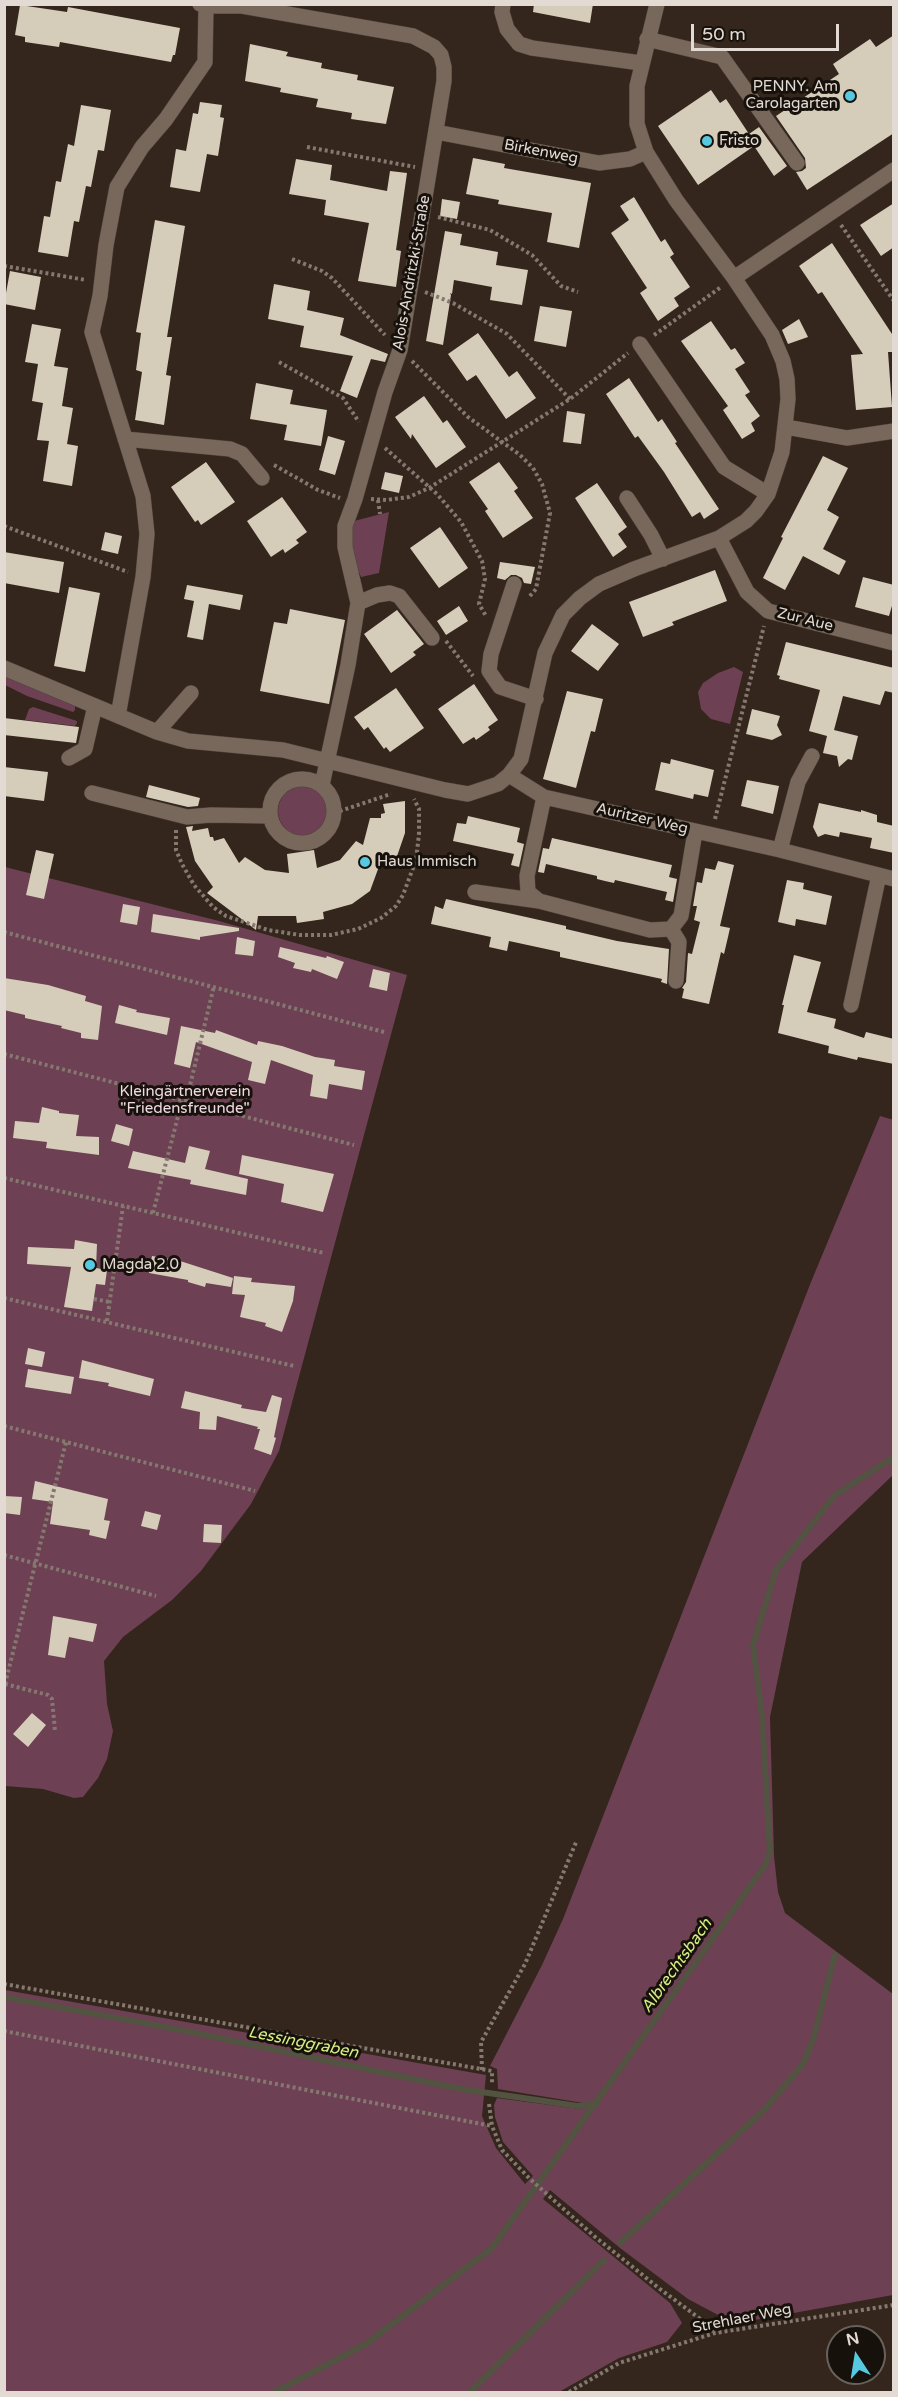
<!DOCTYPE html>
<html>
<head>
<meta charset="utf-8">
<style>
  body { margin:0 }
  #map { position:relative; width:898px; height:2397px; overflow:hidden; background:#34261c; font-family:"Varela Round",sans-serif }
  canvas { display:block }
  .frame { position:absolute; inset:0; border:6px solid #e4dad4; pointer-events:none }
  .north { position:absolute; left:826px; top:2325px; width:60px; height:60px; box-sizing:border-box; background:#17110c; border:2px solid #69615c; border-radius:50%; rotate:348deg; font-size:16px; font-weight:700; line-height:24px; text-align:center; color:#e4dad4 }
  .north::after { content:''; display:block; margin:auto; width:21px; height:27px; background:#56c9e1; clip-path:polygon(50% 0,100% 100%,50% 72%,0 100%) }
  .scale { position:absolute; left:691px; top:24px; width:148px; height:27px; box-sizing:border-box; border:3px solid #e4dad4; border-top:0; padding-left:8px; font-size:18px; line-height:21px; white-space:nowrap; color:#e4dad4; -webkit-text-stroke:4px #17110c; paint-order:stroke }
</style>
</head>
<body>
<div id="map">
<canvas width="898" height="2397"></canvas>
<div class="frame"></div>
<div class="north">N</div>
<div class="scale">50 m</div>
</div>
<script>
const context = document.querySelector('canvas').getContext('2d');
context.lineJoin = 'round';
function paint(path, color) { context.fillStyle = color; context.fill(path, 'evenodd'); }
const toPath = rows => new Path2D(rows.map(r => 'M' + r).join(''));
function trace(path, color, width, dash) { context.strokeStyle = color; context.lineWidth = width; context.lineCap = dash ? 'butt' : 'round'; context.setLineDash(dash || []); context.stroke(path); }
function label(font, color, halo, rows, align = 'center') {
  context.font = font + ' "Varela Round",sans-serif'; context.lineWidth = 6; context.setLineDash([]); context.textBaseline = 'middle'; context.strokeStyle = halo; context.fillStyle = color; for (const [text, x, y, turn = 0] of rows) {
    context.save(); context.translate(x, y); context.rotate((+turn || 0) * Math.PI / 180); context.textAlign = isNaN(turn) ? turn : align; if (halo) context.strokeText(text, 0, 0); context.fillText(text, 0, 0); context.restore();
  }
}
const green = toPath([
  [389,512,379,573,361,577,352,555,350,532,354,521],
  [734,667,743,672,730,724,711,719,701,709,698,692,703,683,718,673],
  [4,676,75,705,75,710,73,712,27,696,5,685],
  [33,707,77,721,77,723,75,726,25,720,29,709],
  '278 811a25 25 0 1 1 50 0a25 25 0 1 1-50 0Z',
  [5,867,219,921,407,975,279,1451,251,1504,201,1571,172,1600,123,1637,104,1661,107,1704,113,1731,107,1759,98,1778,83,1797,74,1798,43,1789,5,1786],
  [880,1116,894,1120,893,1475,802,1562,770,1717,774,1856,778,1892,785,1913,893,1994,893,2295,755,2320,720,2316,688,2299,620,2248,550,2190,543,2199,670,2303,682,2323,667,2342,619,2358,559,2392,5,2392,5,1990,486,2075,482,2116,496,2148,525,2184,533,2176,503,2142,495,2117,494,2105,497,2098,580,2109,583,2103,498,2089,497,2069,490,2066,542,1965,563,1919,811,1282]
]);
const stream = toPath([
  [4,1997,176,2029,461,2089,578,2106,597,2104],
  [620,2243,764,2110,803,2064,813,2040,835,1955],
  [275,2392,366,2344,492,2248,766,1864,770,1850,762,1717,753,1645,776,1570,835,1495,894,1457],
  [470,2392,604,2260]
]);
const building = toPath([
  [534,4,593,4,590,23,533,12],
  [20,5,67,12,68,7,180,28,175,55,173,55,171,62,60,42,59,47,25,42,25,37,15,35],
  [894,35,894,133,807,190,796,172,802,171,806,168,805,158,776,116,839,74,833,64,870,39,876,47],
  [250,44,288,52,286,56,322,63,321,68,358,75,357,80,394,87,386,124,351,119,352,113,316,107,318,99,280,92,281,88,245,81],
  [711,90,720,103,726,99,749,134,759,127,787,166,774,176,754,146,698,185,658,126],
  [200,102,222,105,220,117,224,118,218,156,207,154,200,192,170,187,176,149,186,151,193,113,198,114],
  [81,105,111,110,104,151,98,150,91,187,86,186,79,222,74,221,68,257,38,252,44,216,50,217,56,181,61,182,68,144,74,146],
  [473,158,505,164,504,168,591,183,579,248,547,242,552,213,498,204,499,200,466,194],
  [296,159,332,165,330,180,387,191,390,171,407,173,396,250,401,251,396,287,358,281,369,223,324,215,326,200,289,194],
  [634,197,661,242,665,239,674,254,670,257,690,287,674,298,679,306,658,321,640,293,647,288,611,233,629,220,620,206],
  [442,199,460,202,457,219,440,216],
  [894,203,894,247,881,256,860,225],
  [155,220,185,226,167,337,172,337,166,375,171,376,164,425,135,420,142,372,136,370,141,333,136,332],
  [445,231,462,234,460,245,498,252,496,265,528,270,522,305,490,300,492,287,454,280,452,294,450,293,451,295,443,345,426,341],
  [832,243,892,334,893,352,888,352,892,407,856,410,851,355,863,354,822,292,818,294,799,266],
  [10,271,41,277,35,310,4,304],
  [274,284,310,291,307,310,344,318,340,335,388,354,385,362,371,359,357,398,340,391,353,356,300,347,304,326,268,319],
  [540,306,572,311,566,347,534,341],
  [799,319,808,337,788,344,782,330],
  [711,321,731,350,735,348,745,363,735,369,750,392,745,395,760,416,751,423,755,431,742,439,723,410,728,406,681,341],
  [32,324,61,329,54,366,68,368,62,406,73,408,67,444,78,446,72,486,43,481,49,441,37,440,43,403,32,401,38,364,25,362],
  [478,333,509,377,517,371,536,398,506,419,476,375,467,381,448,354],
  [629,378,658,422,662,419,677,442,675,443,719,509,704,519,700,512,692,517,664,472,638,436,635,438,606,394],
  [256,383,293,390,290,404,327,410,321,446,284,440,287,425,250,419],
  [424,396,443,423,447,420,466,447,436,468,412,434,411,439,395,417],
  [567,411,585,414,581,444,563,442],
  [328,436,345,441,335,475,319,470],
  [823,456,848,468,827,510,839,517,823,549,846,561,839,575,803,556,785,590,763,578,783,538,781,537],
  [206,462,235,502,201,525,198,520,195,522,171,487],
  [499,462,518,488,514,491,533,518,503,538,485,511,488,509,469,482],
  [385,472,403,476,399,493,381,489],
  [597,483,627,527,618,534,627,547,613,557,575,498],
  [282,497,307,532,296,540,299,543,285,553,283,549,271,557,247,521],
  [440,527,468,568,439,588,410,548],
  [105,532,122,536,118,554,101,550],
  [4,552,64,562,59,593,4,583],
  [500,562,535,567,531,584,524,583,522,578,516,575,511,575,505,580,497,578],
  [715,570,727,601,672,622,674,625,643,637,629,602],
  [863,577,894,585,894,599,889,616,855,607],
  [187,585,243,595,240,610,209,604,203,640,187,637,194,601,184,599],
  [69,587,100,593,85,672,54,666],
  [459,606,468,621,446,635,437,621],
  [290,609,345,620,329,704,260,691,274,622,287,624],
  [397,610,424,644,413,652,416,655,391,673,364,634],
  [592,624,619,644,598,671,571,651],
  [786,642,894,668,894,693,885,691,880,705,843,696,834,730,858,736,852,760,848,759,839,767,837,756,823,753,827,736,809,731,820,690,779,679,780,676,777,675],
  [474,684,498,720,488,727,490,730,476,740,474,737,463,744,438,709],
  [396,688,424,728,390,752,386,747,384,749,368,727,364,730,354,717],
  [567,691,603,699,595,732,591,731,576,788,543,779],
  [752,709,780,716,777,725,782,735,772,740,746,734],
  [4,718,79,727,76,743,4,735],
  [671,759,714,770,708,797,694,794,693,799,655,790,661,762,670,764],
  [4,767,48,772,44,801,4,796],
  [747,780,779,786,773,814,741,806],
  [149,785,200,798,198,806,188,807,146,797],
  [405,801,405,833,394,865,381,861,370,891,352,904,323,912,324,919,297,923,296,916,258,916,256,930,207,893,213,887,195,861,186,827,193,826,192,831,208,828,210,837,213,837,214,841,224,838,239,863,245,857,265,870,289,873,287,854,314,850,317,868,340,860,356,841,363,845,370,818,381,818,381,814,385,813,383,804],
  [819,803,861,812,861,810,877,815,877,822,894,826,894,853,870,848,872,838,840,832,839,837,825,834,818,837,813,827],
  [468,816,520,828,517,842,524,844,519,867,511,865,514,854,453,841,457,823,466,824],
  [552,838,672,865,669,877,677,879,673,902,665,900,667,892,615,880,614,883,605,881,597,879,597,876,546,864,544,873,538,872,543,848,549,849],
  [36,850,54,854,44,899,26,895],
  [718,861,734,865,720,926,730,928,728,937,724,954,721,952,709,1004,682,998,684,989,682,988,686,982,688,953,692,954,700,922,694,920,697,906,693,906,697,882,702,883,705,868,715,870],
  [787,880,804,883,803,889,832,896,826,925,796,919,795,926,778,922],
  [446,899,566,926,566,929,617,941,669,949,667,984,661,982,662,979,560,957,560,952,509,941,507,951,489,947,491,937,431,924,435,906,443,909],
  [123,904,140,907,137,925,120,922],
  [153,914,239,928,239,931,200,937,200,940,151,932],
  [237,937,255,941,253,956,235,954],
  [280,947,326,958,327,956,344,962,337,979,312,969,311,972,293,968,295,963,278,957],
  [794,955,821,962,807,1012,836,1019,834,1028,864,1038,866,1032,894,1039,894,1064,858,1057,857,1060,828,1053,829,1046,778,1033,784,1005,782,1005],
  [373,969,390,973,387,991,369,987],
  [4,978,48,985,86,996,85,1001,102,1006,98,1040,81,1038,81,1033,61,1028,62,1026,25,1018,25,1015,4,1010],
  [119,1005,137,1010,136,1012,170,1018,167,1035,115,1023],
  [181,1026,215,1033,216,1030,257,1045,258,1041,282,1046,315,1057,335,1060,334,1066,365,1071,362,1090,329,1084,327,1099,310,1096,313,1075,271,1060,265,1084,248,1080,252,1062,196,1042,190,1068,174,1064],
  [42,1107,59,1111,59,1113,79,1115,76,1136,99,1137,99,1155,46,1148,47,1142,13,1138,15,1121,39,1123],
  [116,1124,133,1129,129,1146,111,1141],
  [189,1146,210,1151,205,1169,248,1179,246,1195,190,1184,191,1180,128,1168,133,1151,185,1163],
  [242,1155,334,1174,323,1212,281,1202,284,1184,239,1174],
  [75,1240,97,1244,96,1268,107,1270,105,1285,96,1284,92,1311,64,1307,71,1267,27,1264,28,1247,74,1249],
  [152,1256,177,1260,233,1278,231,1287,206,1283,205,1287,188,1282,188,1280,149,1273],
  [234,1276,252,1278,251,1282,295,1286,293,1301,282,1332,265,1326,266,1323,240,1317,245,1295,232,1294],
  [28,1348,45,1352,42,1367,25,1364],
  [82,1360,154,1379,150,1396,108,1386,109,1383,79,1378],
  [28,1369,74,1377,71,1394,25,1387],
  [185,1391,242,1405,241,1408,266,1412,272,1395,282,1398,274,1437,276,1438,271,1455,254,1449,260,1429,257,1429,258,1427,217,1416,216,1430,199,1429,200,1412,181,1408],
  [35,1481,108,1499,104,1520,110,1521,106,1539,89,1535,90,1530,50,1524,53,1502,32,1499],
  [4,1496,22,1497,20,1515,4,1513],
  [145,1511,161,1515,157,1530,141,1526],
  [204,1524,222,1525,221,1543,203,1542],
  [53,1616,97,1624,93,1642,69,1637,65,1658,48,1655],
  [32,1713,46,1725,28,1747,13,1734]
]);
const path = toPath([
  [307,147,415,167],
  [438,217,490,230,532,255,561,286,578,292],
  [841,225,894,301],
  [292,259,322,271,332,278,385,335],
  [4,266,86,280],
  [425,292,453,303,507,334,570,399],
  [654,335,721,287],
  [412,361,468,417,520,455,533,468,542,484,550,513,536,589,529,597],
  [279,362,343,398,359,422],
  [385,448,437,494,461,522,482,561,485,579,479,604,486,616],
  [274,465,318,490,340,498],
  [371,499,386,500,409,497,429,488,570,399,628,353],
  [378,500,380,514],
  [4,526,128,572],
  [446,641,473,676],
  [334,813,391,794],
  [715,819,764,626],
  [176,830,176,850,182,864,194,885,213,907,226,916,268,930,300,935,331,935,358,929,381,918,396,906,403,895,416,860,419,834,419,809,414,799],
  [4,932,384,1032],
  [4,1054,354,1145],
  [186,1102,214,986],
  [4,1178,324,1253],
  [153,1213,182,1101],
  [4,1298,294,1366],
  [94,1299,110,1302],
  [107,1321,123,1206],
  [4,1426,255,1491],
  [4,1555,156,1596],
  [5,1684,66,1442],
  [5,1684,48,1695,52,1699,55,1731],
  [4,1984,492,2071,492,2084],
  [4,2031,492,2126],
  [482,2070,481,2042,525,1964,577,1840],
  [489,2104,492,2126,502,2150,529,2178,594,2236,660,2289,699,2318,715,2333],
  [569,2392,619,2363,715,2333,894,2305]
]);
const minor = toPath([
  [503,4,502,12,507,29,519,44,532,48,641,63],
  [206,6,242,6,413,36,434,47,441,55,444,67,444,81,400,350,385,392,355,499,345,526,345,547,358,603,348,665,322,785],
  [647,39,722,57,797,163],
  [436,132,599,163,630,159,646,152],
  [734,278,894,170],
  [640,344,724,467,768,494],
  [786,427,847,438,894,431],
  [125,439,230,449,242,454,262,478],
  [627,498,651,535,663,559],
  [719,538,747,592,768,611,894,643],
  [514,584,491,654,489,671,500,687,536,699],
  [358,603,377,595,390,593,399,596,432,638],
  [4,668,157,732,188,741,283,750,445,790,468,794,498,784,509,775,521,759,545,653,563,615,580,598,599,584,634,569,719,538,746,521,756,511,768,494,782,452,788,399,787,379,783,361,772,335,734,278,676,200,646,152,637,124,637,86,657,4],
  [118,716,143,577,147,534,143,496,92,332,100,296,106,245,117,187,142,147,166,119,205,62,206,6,200,4],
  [157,732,191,693],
  [69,758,85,749,95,706],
  [509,775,544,797,780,850,894,879],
  '270 811a32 32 0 1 1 64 0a32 32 0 1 1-64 0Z',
  [92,793,187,817,211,815,270,816],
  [544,797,527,876,528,892,539,901,650,930,671,929,681,916,695,832],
  [780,850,798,782,812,756],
  [475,892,539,901],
  [671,929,679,942,676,981],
  [851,1005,879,875]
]);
const markers = [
  [850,96,6,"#56c9e1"],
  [707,141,6,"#56c9e1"],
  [365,862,6,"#56c9e1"],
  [90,1265,6,"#56c9e1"]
];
const poiNames = [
  ["PENNY. Am",838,87,"right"],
  ["Carolagarten",838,104,"right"],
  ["Fristo",719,141],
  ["Haus Immisch",377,862],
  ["Magda 2.0",102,1265]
];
const streetNames = [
  ["Birkenweg",541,152,11],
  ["Alois-Andritzki-Straße",412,273,-80],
  ["Zur Aue",805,620,14],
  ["Auritzer Weg",642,819,13],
  ["Strehlaer Weg",742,2319,-11]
];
const parkNames = [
  ["Kleingärtnerverein",185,1092],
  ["\"Friedensfreunde\"",185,1109]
];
const waterNames = [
  ["Albrechtsbach",677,1966,-55],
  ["Lessinggraben",303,2043,11]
];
paint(green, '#6e4053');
trace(stream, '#525341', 6);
paint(building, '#d5cdba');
trace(minor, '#50443c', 16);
trace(path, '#847870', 4, [3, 3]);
trace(minor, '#78685c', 15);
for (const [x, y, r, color] of markers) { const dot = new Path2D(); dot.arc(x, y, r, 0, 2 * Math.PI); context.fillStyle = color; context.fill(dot); trace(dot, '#17110c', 2); }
label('15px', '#e4dad4', '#17110c', poiNames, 'left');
label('15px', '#e4dad4', '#17110c', streetNames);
label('15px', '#f0d9e2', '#17110c', parkNames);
label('italic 16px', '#d6ee82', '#17110c', waterNames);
</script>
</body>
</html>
